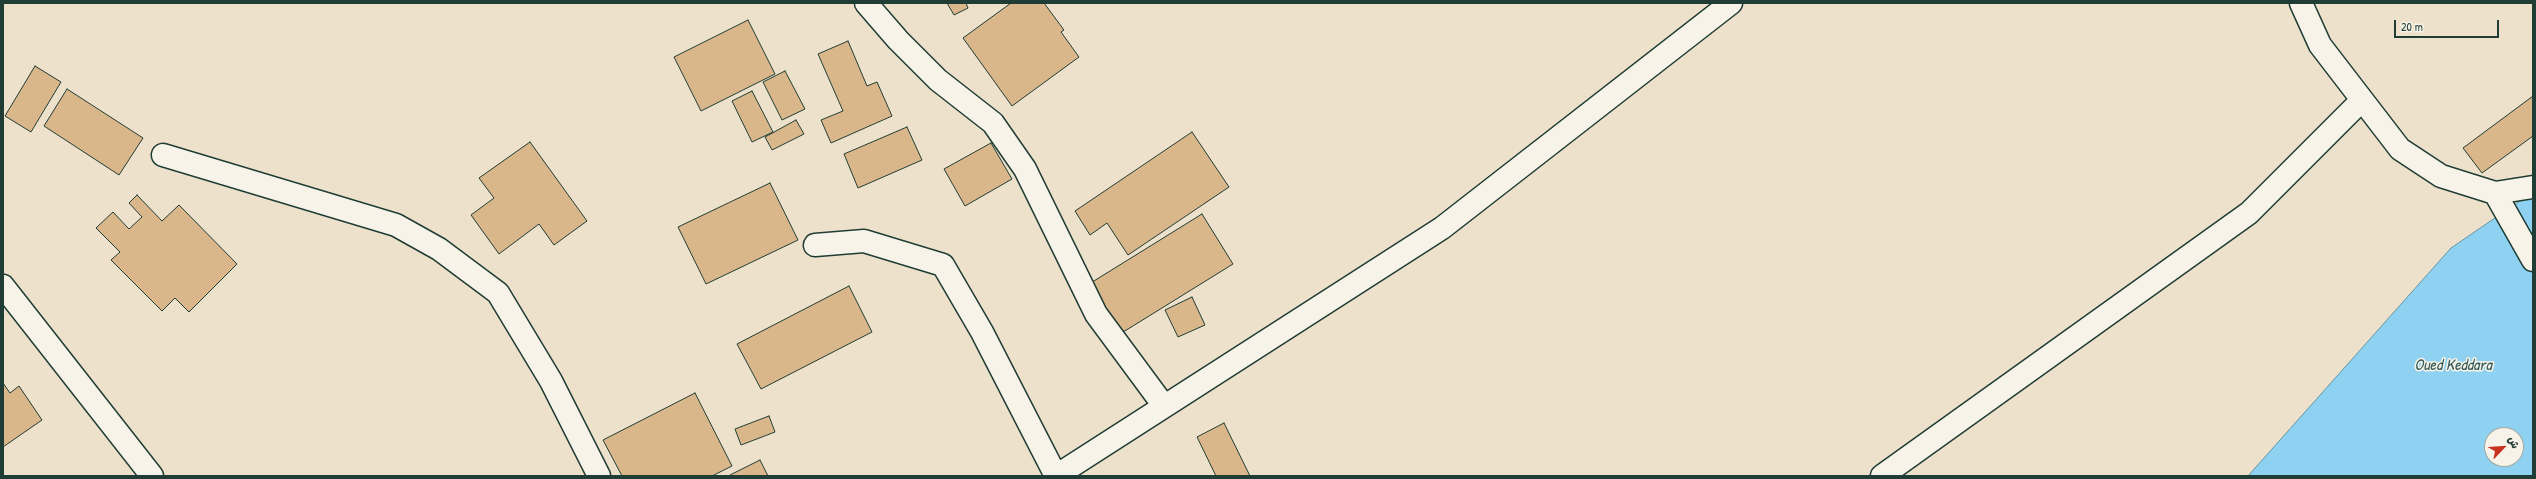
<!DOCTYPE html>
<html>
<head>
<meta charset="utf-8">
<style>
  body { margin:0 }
  #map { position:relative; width:2536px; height:479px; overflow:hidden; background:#eee1cc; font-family:"Patrick Hand","Playpen Sans Arabic",sans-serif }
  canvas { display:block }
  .frame { position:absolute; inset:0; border:4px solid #1f3d34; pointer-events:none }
  .north { position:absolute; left:2484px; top:427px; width:40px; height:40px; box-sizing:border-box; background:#f7f3e8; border:1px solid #a1aaa0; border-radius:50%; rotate:65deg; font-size:11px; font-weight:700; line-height:16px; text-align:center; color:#1f3d34 }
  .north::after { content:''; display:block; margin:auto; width:14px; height:18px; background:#c8321e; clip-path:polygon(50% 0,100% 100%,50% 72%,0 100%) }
  .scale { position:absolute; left:2394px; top:20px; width:105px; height:18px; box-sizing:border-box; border:2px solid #1f3d34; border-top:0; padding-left:5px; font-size:12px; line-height:14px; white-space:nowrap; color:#1f3d34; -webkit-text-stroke:3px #f7f3e8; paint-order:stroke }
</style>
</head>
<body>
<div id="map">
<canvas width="2536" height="479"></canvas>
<div class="frame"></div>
<div class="north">ش</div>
<div class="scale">20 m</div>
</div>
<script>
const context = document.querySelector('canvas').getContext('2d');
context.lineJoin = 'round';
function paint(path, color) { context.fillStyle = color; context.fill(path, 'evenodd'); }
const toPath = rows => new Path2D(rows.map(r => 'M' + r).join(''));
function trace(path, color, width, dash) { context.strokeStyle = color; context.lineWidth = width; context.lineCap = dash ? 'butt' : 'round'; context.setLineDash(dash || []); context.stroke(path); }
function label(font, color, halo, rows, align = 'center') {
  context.font = font + ' "Patrick Hand",sans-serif'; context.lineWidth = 3; context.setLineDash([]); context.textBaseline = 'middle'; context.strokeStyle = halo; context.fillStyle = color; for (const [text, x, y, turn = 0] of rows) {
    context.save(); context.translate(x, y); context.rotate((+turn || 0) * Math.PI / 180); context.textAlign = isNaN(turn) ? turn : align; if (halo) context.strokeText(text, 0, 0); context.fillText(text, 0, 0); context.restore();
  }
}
const water = toPath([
  [2533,192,2533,476,2248,476,2451,248,2533,192],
  [2492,435,2516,435,2516,459,2492,459,2492,435]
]);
const building = toPath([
  [947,3,966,3,968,8,954,15,947,3],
  [1011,3,1044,3,1064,30,1061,32,1079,57,1012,106,963,38,1011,3],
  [748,20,775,74,701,111,674,57,748,20],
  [848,41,867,86,877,82,892,116,831,143,821,120,843,111,818,54,848,41],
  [35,66,61,82,31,132,5,116,35,66],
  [785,71,805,109,782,120,763,82,785,71],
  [67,89,143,138,119,175,44,126,67,89],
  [752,91,773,132,752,142,732,101,752,91],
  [2533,96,2533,136,2482,173,2463,148,2533,96],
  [796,120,804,134,772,150,765,137,796,120],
  [907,127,922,160,858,188,844,154,907,127],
  [1192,132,1229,187,1128,255,1107,223,1090,235,1075,211,1192,132],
  [530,142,587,221,554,245,539,224,499,254,471,215,494,198,479,178,530,142],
  [991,143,1012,179,965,206,944,169,991,143],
  [770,183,798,240,706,284,678,227,770,183],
  [137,195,162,221,179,205,237,264,189,312,175,298,162,311,111,260,120,252,96,228,113,212,129,229,142,217,129,203,137,195],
  [1202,214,1233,264,1120,334,1089,284,1202,214],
  [849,286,872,332,761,389,737,344,849,286],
  [1192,297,1205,325,1178,337,1165,310,1192,297],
  [3,383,10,393,19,386,42,420,3,447,3,383],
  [695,393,732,466,712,476,622,476,603,440,695,393],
  [769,416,775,432,741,445,735,429,769,416],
  [1224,423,1250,476,1216,476,1197,437,1224,423],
  [760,460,768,476,731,476,730,475,760,460]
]);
const minor = toPath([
  [866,3,898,40,938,80,993,123,1025,169,1096,314,1164,406],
  [2301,3,2320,45,2400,149,2441,176,2495,193,2533,187],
  [163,155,396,225,439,249,498,293,551,381,599,476],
  [2495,193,2533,260],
  [815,245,864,241,943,265,982,332,1056,476],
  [3,286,152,476],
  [1882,476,2249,213,2362,100]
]);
const secondary = toPath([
  [1056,476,1442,228,1731,3]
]);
const waterNames = [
  ["Oued Keddara",2453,366]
];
paint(water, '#8fd1f0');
trace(water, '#6296a5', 1);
paint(building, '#dab68b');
trace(building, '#1f3d34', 1);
trace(minor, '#1f3d34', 25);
trace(secondary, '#1f3d34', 25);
trace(minor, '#f7f3e8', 22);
trace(secondary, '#f7f3e8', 22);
label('italic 16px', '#355b5a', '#f7f3e8', waterNames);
</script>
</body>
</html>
